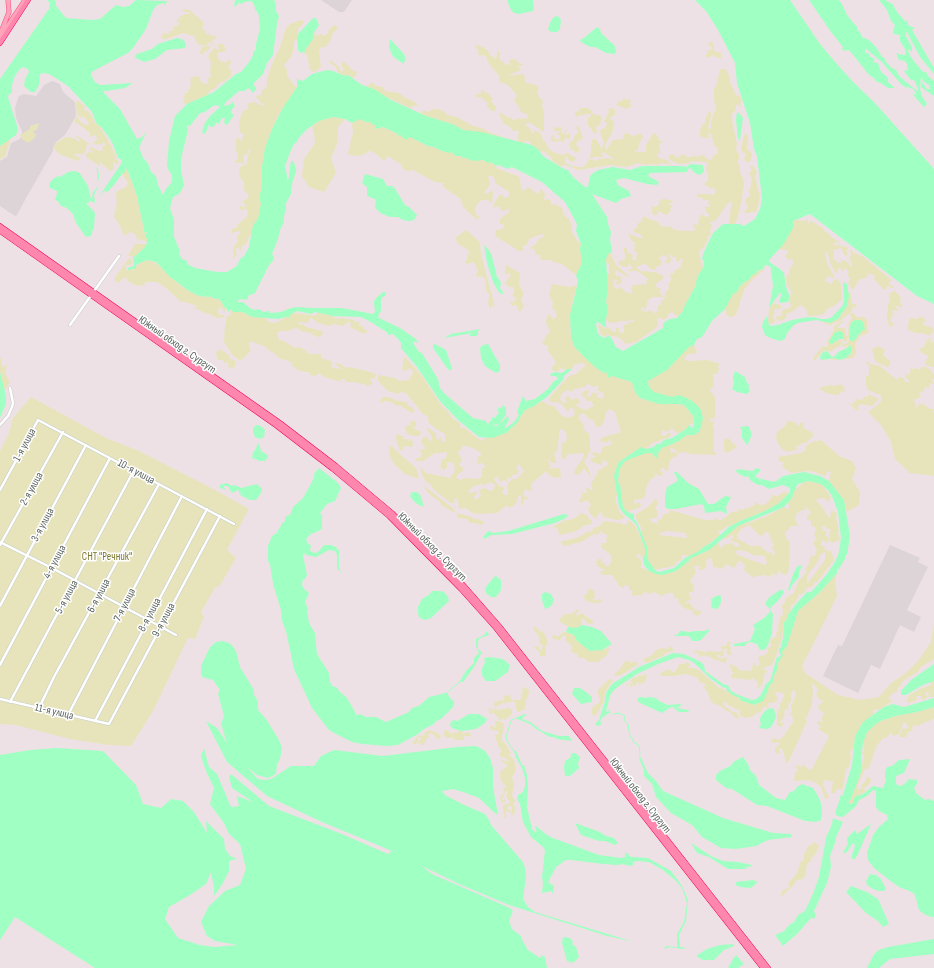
<!DOCTYPE html>
<html>
<head>
<meta charset="utf-8">
<style>
  body { margin:0 }
  canvas { display:block; background:#eee1e5 }
</style>
</head>
<body>
<canvas width="934" height="968"></canvas>
<script>
const context = document.querySelector('canvas').getContext('2d');
context.lineJoin = 'round';
function paint(path, color) { context.fillStyle = color; context.fill(path, 'evenodd'); }
const toPath = rows => new Path2D(rows.map(r => 'M' + r).join(''));
function trace(path, color, width, dash) { context.strokeStyle = color; context.lineWidth = width; context.lineCap = dash ? 'butt' : 'round'; context.setLineDash(dash || []); context.stroke(path); }
function label(font, color, halo, rows, align = 'center') {
  context.font = font + ' "Sofia Sans Condensed",sans-serif'; context.lineWidth = 3; context.setLineDash([]); context.textBaseline = 'middle'; context.strokeStyle = halo; context.fillStyle = color; for (const [text, x, y, turn = 0] of rows) {
    context.save(); context.translate(x, y); context.rotate((+turn || 0) * Math.PI / 180); context.textAlign = isNaN(turn) ? turn : align; if (halo) context.strokeText(text, 0, 0); context.fillText(text, 0, 0); context.restore();
  }
}
const industrial = toPath([
  [321,0,352,0,344,12,339,12],
  [52,81,60,84,63,92,75,102,76,116,65,135,56,142,53,148,53,151,26,198,17,215,15,216,0,206,0,161,7,157,11,143,20,139,22,136,22,131,16,118,15,108,17,101,19,96,24,94,36,96,44,85],
  [890,545,920,558,918,562,928,567,907,610,921,617,914,632,900,625,880,669,871,665,858,693,823,676,838,645,842,646]
]);
const green = toPath([
  [186,9,191,11,194,14,202,21,204,25,201,29,205,30,206,34,210,34,211,36,215,36,217,39,213,39,212,42,214,45,212,45,211,42,208,43,207,46,211,47,210,49,207,49,208,52,205,51,202,55,200,53,199,50,202,51,202,46,205,47,205,45,198,45,194,36,183,33,167,39,163,39,161,37,163,33,169,34,169,31,174,30,172,27,177,26,180,23,177,22,177,19,180,19,179,17,185,14,190,14,189,12,185,12,182,10],
  [301,20,303,21,304,23,298,29,297,39,294,42,294,48,291,57,284,65,287,70,287,76,294,85,297,87,278,116,272,129,265,148,262,166,262,187,259,197,261,203,258,219,253,225,252,234,250,235,246,244,242,246,241,250,240,251,239,247,236,249,236,253,238,253,234,258,232,258,234,255,233,251,235,244,238,242,237,236,241,232,239,231,232,233,232,229,238,227,238,224,247,217,248,213,247,209,242,210,239,209,240,206,245,207,245,204,242,201,247,199,249,195,244,190,244,183,240,177,239,171,240,167,247,164,247,160,249,152,251,150,249,149,247,151,248,154,244,155,243,158,245,163,243,165,241,162,237,163,234,162,238,159,237,151,235,153,236,140,239,137,240,142,241,141,243,137,243,133,240,133,239,124,241,115,244,110,248,110,248,104,249,103,255,102,260,105,264,105,263,103,260,103,260,100,257,99,256,96,261,95,262,90,265,89,267,85,267,79,272,64,280,47,286,28,290,24],
  [335,25,338,27,332,35,330,42,325,47,321,47,319,51,321,67,316,71,313,72,309,68,308,58,306,54,304,54,305,50,313,39,314,33,317,36,321,34,324,36,328,33,330,28],
  [711,42,714,44,714,51,721,53,721,58,717,58,714,55,708,58,705,55,708,53,707,51,712,49,712,47,709,46,708,43],
  [218,44,223,44,226,49,224,52,219,52,217,54,218,58,220,60,221,63,223,61,225,63,228,60,230,60,231,63,228,67,232,71,231,76,225,81,218,84,217,87,210,91,207,95,187,104,183,103,183,101,185,99,183,96,185,96,184,93,188,93,188,90,190,89,191,82,190,80,192,77,199,76,201,82,206,84,209,83,207,80,211,76,210,72,211,63,208,56,214,48,219,50,220,48,217,47],
  [476,45,483,47,489,52,489,54,496,59,498,50,501,54,499,55,500,60,504,62,505,65,510,64,509,60,515,59,519,63,522,64,523,65,520,66,517,65,521,69,519,71,511,74,508,76,512,75,524,74,526,83,534,84,538,87,539,89,537,92,539,97,543,101,542,105,544,113,544,131,541,132,540,129,536,127,531,123,527,123,525,125,527,126,531,130,532,133,533,134,534,131,536,131,540,133,542,136,543,141,545,141,549,149,553,152,562,155,567,153,576,158,575,160,573,162,568,160,567,156,565,157,565,163,576,167,584,167,589,159,596,161,599,159,608,158,615,160,604,152,601,154,604,156,604,157,597,157,595,156,594,158,590,158,590,156,591,151,592,140,596,139,601,148,603,149,602,147,604,144,600,132,601,129,604,129,606,126,607,123,604,121,609,112,608,109,612,108,615,110,615,114,614,116,609,118,614,122,613,131,605,145,605,148,608,150,608,147,613,140,623,139,624,134,627,133,635,137,636,134,641,134,643,137,639,144,638,150,634,152,646,152,646,145,653,134,655,133,658,137,659,140,662,141,663,143,660,143,659,146,660,150,660,153,656,155,661,159,668,160,668,162,673,165,661,163,658,165,650,164,646,165,637,163,628,167,611,165,578,170,566,165,560,166,552,160,552,158,545,152,542,151,540,152,538,149,532,145,529,141,525,141,523,143,518,142,519,140,517,138,519,132,517,131,513,131,510,127,504,124,499,114,502,113,508,118,511,117,513,120,515,120,518,118,522,120,522,118,527,119,528,115,520,111,519,107,516,104,514,100,517,96,516,94,508,85,500,82,499,79,500,77,489,64,486,56,484,55,479,56,478,52,479,50,475,48],
  [331,60,340,68,340,70,342,72,344,69,342,67,342,63,345,62,353,71,358,72,353,78,348,75,345,76,338,72,335,66,331,64,329,61],
  [720,69,725,69,727,71,730,78,730,82,736,95,740,96,742,101,740,105,741,109,738,105,736,105,736,110,732,114,732,120,737,144,736,150,739,154,739,159,737,164,739,164,741,176,743,177,744,184,740,209,737,219,735,225,728,223,730,220,730,213,732,202,728,203,717,219,713,222,709,222,712,226,710,231,711,235,707,237,708,239,707,242,705,242,705,246,701,249,699,254,703,268,697,277,696,285,684,307,683,311,679,316,675,315,672,312,668,314,668,317,663,320,659,317,657,319,658,324,656,328,636,342,626,344,618,337,607,335,603,336,601,334,598,326,599,324,605,329,608,326,609,329,611,329,613,332,616,332,616,328,619,328,619,332,622,333,624,333,624,325,627,324,628,325,629,322,634,322,633,319,629,321,619,321,617,323,613,322,609,323,606,319,608,308,606,302,608,289,607,274,609,274,609,264,606,262,606,259,608,254,610,253,617,266,629,276,630,278,616,270,615,275,617,276,620,275,622,281,619,285,616,284,615,282,618,281,617,279,614,280,613,284,615,288,618,289,621,287,625,292,633,294,631,289,633,285,647,284,646,281,648,279,642,274,634,270,631,272,628,270,633,268,629,263,628,267,624,267,619,265,619,260,622,261,626,258,623,248,627,248,627,252,633,255,632,259,637,261,636,258,638,254,634,251,635,248,634,245,635,243,631,240,628,233,639,238,643,238,640,234,633,232,635,228,638,228,637,224,641,222,644,216,649,219,658,222,661,226,667,227,669,226,675,230,685,231,694,231,696,229,693,227,693,224,699,225,698,221,700,218,699,216,703,215,706,217,710,215,706,212,705,207,710,207,708,203,709,200,704,200,701,197,696,197,698,194,709,194,713,195,716,192,715,189,712,188,710,189,709,186,706,186,704,184,708,181,708,176,706,168,708,164,707,162,690,161,691,163,679,164,670,160,668,156,673,154,677,158,683,154,688,157,693,157,694,155,700,158,699,155,703,155,705,156,705,158,711,160,714,155,718,153,718,149,714,145,711,134,708,133,709,138,705,138,700,136,700,131,702,125,706,123,705,119,709,112,711,112,711,117,708,128,711,129,711,122,716,107,714,101,714,89,717,84],
  [670,254,673,257,676,257,676,261,678,262,682,258,683,260,680,268,675,270,674,273,670,274,671,279,670,282,668,284,669,289,665,292,666,297,664,297,659,292,661,290,660,288,656,287,656,284,664,278,662,275,655,272,640,271,636,267,643,264,648,265,649,268,653,270,655,270,657,266,661,265,662,261,659,259,662,255,666,256,668,259,665,261,667,264,670,263,670,261,672,260,669,256],
  [653,297,663,297,664,299,661,302,661,305,658,305,657,312,654,313,650,310,646,312,641,310,641,307,646,309,648,300],
  [372,82,376,86,383,87,385,91,399,93,404,97,415,102,417,104,417,106,412,106,412,109,370,89,367,87],
  [481,90,483,90,484,92,488,93,493,99,491,101,496,107,495,111,491,111,487,106,487,102,483,100,483,98,476,97,475,95,481,93],
  [624,98,627,100,629,99,631,101,630,104,632,106,627,109,616,105,619,101,622,101],
  [77,100,85,106,84,110,88,111,92,116,94,122,100,127,110,144,116,156,116,159,119,162,117,165,115,162,113,163,114,169,110,171,99,161,101,166,98,165,85,156,89,151,93,153,93,151,89,149,91,147,100,151,103,151,102,147,106,145,103,142,102,145,99,144,96,145,93,142,98,139,95,135,90,137,90,133,77,123,74,122,76,116,83,124,88,125,89,123,84,117,80,117,77,115,76,103],
  [580,108,588,108,591,110,593,114,601,116,602,118,599,126,596,127,597,132,594,134,590,127,588,126,588,118,591,116,591,114,579,115,578,117,576,117,575,112,579,111],
  [433,109,439,109,445,112,447,115,457,117,471,125,484,129,488,132,511,140,464,130,452,124,426,116,420,112,423,112,421,111,425,111,424,110,428,112],
  [333,117,345,119,338,127,337,144,331,158,336,173,324,192,309,187,302,176,304,159,315,143,314,133,312,127,319,121],
  [360,119,366,122,371,122,376,125,376,129,383,127,396,133,400,137,400,134,404,137,410,137,430,147,431,146,442,151,451,152,464,158,468,158,469,160,480,160,491,162,498,169,518,176,520,178,521,190,525,190,528,187,538,194,541,189,545,194,544,200,548,199,551,201,551,205,555,204,562,208,564,215,569,219,572,226,572,232,578,242,581,244,580,249,582,263,576,275,562,264,553,262,551,260,541,260,539,254,536,255,534,249,529,248,535,245,540,238,544,237,544,235,542,234,529,239,527,245,523,245,523,251,519,251,495,236,496,230,501,230,504,227,504,224,500,224,500,219,509,212,509,209,503,211,501,210,499,206,493,208,495,202,499,195,502,195,505,198,509,196,509,192,495,183,495,179,492,176,488,176,490,183,488,188,484,192,487,194,492,190,493,193,492,202,490,203,488,200,482,200,477,204,475,209,476,215,480,216,477,220,463,207,461,199,443,187,443,183,435,182,413,170,408,171,403,169,401,164,389,157,386,157,386,160,383,160,375,153,369,151,363,155,355,156,348,154,353,132,352,123],
  [39,123,37,130,33,131,36,135,34,139,28,143,22,139,20,135,30,129,30,126],
  [560,126,562,130,561,132,564,134,566,129,567,131,565,136,569,133,571,136,569,139,567,139,567,137,565,138,564,142,560,141,554,142,551,140,551,136,553,135,555,139,558,140,560,138,559,135,555,133,559,133,560,131,554,131,554,129,555,127,558,128],
  [576,126,579,127,583,138,577,142,576,145,579,148,579,152,575,153,574,150,571,150,569,144,571,141,573,141,575,135,578,133],
  [746,133,748,139,747,149,752,153,752,156,750,162,747,162,744,159,746,155,745,153,743,153,741,150,744,135],
  [76,135,93,146,89,144,86,146,86,151,83,154,74,154,76,156,81,158,78,161,61,155,55,150,54,147,56,143,66,137,74,138,79,142,80,139,77,138],
  [11,138,5,157,0,159,0,146],
  [750,166,753,166,757,172,755,177,760,197,757,210,755,213,752,211,749,213,745,213,744,212,748,208,746,203,746,199,751,195,748,191,750,189,752,180,749,172,752,171],
  [126,168,137,196,144,232,147,233,147,242,139,239,139,242,135,234,130,232,124,236,121,228,114,216,117,203,116,193,119,190,126,187,128,183,122,174],
  [663,199,670,200,674,202,669,203,669,205,672,205,672,207,670,208,671,210,669,213,666,215,658,211,658,214,657,215,653,215,651,206,655,207,659,205,659,201],
  [807,219,808,220,808,224,811,221,823,228,825,230,823,231,830,234,831,237,839,241,840,244,837,241,833,245,835,246,838,244,841,246,847,247,848,249,846,251,848,253,847,255,845,256,841,248,834,250,833,257,834,260,836,260,838,263,841,263,841,260,844,260,849,263,850,266,853,267,849,258,851,255,850,252,851,249,854,253,862,256,887,276,892,281,888,282,894,288,891,288,888,285,886,289,884,290,874,279,875,276,868,273,867,277,859,280,853,290,851,289,850,285,848,284,850,278,847,275,849,272,847,271,847,269,843,268,844,271,842,271,840,268,837,268,838,271,837,273,835,272,831,265,827,252,825,252,827,263,835,278,833,278,830,276,826,278,825,282,828,282,831,284,834,280,838,279,841,285,842,299,834,306,827,309,824,314,815,316,808,316,806,309,801,305,790,313,787,313,786,317,784,320,779,321,776,318,776,316,781,316,783,309,788,309,791,306,789,300,791,294,791,291,787,285,786,280,787,275,790,273,789,269,793,265,793,260,786,258,785,256,788,253,788,250,779,249,788,237,793,221,796,220,804,221],
  [466,230,480,242,481,255,495,307,492,305,491,309,489,307,488,301,490,296,486,290,485,279,481,276,477,277,476,275,478,271,474,262,466,264,465,261,468,257,467,253,471,255,466,248,458,244,455,238],
  [135,244,147,244,146,246,135,256,132,257,128,255],
  [129,258,132,260,132,264,130,265,126,265,126,268,127,271,131,269,134,270,136,266,147,260,156,263,181,286,199,296,208,297,213,296,212,298,220,300,226,309,225,312,223,311,222,308,219,307,218,311,219,315,224,315,225,317,217,318,208,313,209,315,193,307,199,307,192,304,180,301,165,287,157,282,146,282,144,285,138,286,129,282,125,277,118,283,115,281,115,277],
  [506,265,520,273,519,285,523,291,524,294,521,299,524,306,519,313,518,307,515,305,512,306,510,303,516,300,515,297,511,296,514,294,514,287,509,287,505,283,511,275,509,273,506,275,505,272],
  [765,265,764,270,752,280,744,290,736,315,732,317,727,316,725,309,733,294,739,287,746,281,749,280,752,275,763,269],
  [552,284,571,287,577,285,572,303,570,325,571,337,574,346,580,353,583,353,594,366,602,371,603,373,605,372,612,376,632,382,635,392,640,398,647,401,684,405,694,417,695,422,689,425,686,429,679,433,675,432,672,428,667,432,662,430,661,435,665,436,669,432,671,434,670,437,653,443,645,449,635,451,619,462,614,476,617,495,615,499,620,513,625,517,623,519,617,520,603,517,602,512,598,514,596,519,591,515,588,509,591,504,586,500,580,503,579,501,582,496,582,492,588,493,585,487,590,489,593,492,591,484,599,470,608,465,608,462,603,460,602,465,592,462,590,459,596,457,592,454,593,452,600,454,603,447,613,444,609,439,608,443,600,441,601,438,621,432,615,412,609,409,606,412,604,422,600,427,597,427,593,420,589,419,584,413,579,415,579,419,584,425,583,429,589,434,590,441,590,447,591,451,588,453,588,457,584,461,589,470,591,478,584,468,579,475,574,473,577,466,583,459,584,453,568,454,565,459,561,458,562,448,561,444,566,441,567,436,565,431,560,429,557,451,554,454,556,460,556,463,552,463,547,459,551,467,548,468,551,469,555,468,560,468,561,477,556,478,549,475,546,471,531,484,532,489,531,491,526,489,523,493,524,496,529,498,524,500,523,505,521,504,521,495,517,497,518,499,515,505,509,508,507,505,497,513,477,514,471,512,466,508,459,509,458,500,454,498,455,503,451,503,433,489,430,484,426,482,422,474,420,467,423,469,426,473,450,478,455,470,453,463,447,462,447,468,444,470,440,467,442,459,446,459,447,452,441,453,435,453,423,461,416,461,415,459,421,457,422,453,419,450,425,449,424,445,421,443,423,437,427,437,430,441,432,440,431,435,426,429,427,428,436,433,436,438,439,440,440,435,442,442,445,442,445,434,436,429,430,424,427,418,429,417,423,414,406,393,400,392,399,394,388,391,378,381,378,375,395,378,399,381,410,380,409,377,412,376,413,371,410,368,404,371,402,370,404,356,422,376,441,405,449,413,453,419,459,422,461,428,465,428,477,438,483,441,485,438,492,438,506,433,518,422,519,419,525,410,534,406,540,402,543,401,548,405,554,406,561,415,567,418,575,415,574,412,575,410,571,407,568,411,566,410,563,405,557,402,553,403,549,401,550,397,569,376,576,374,586,365,583,363,578,364,575,364,572,369,562,369,559,367,559,371,553,371,551,368,556,363,552,356,548,351,548,345,543,345,542,342,546,340,544,338,549,333,550,329,547,326,546,321,548,314,552,317,553,320,557,316,555,310,552,308,553,303,549,294],
  [589,384,593,387,596,386,599,387,597,390,600,392,604,393,604,396,602,399,597,397,597,393,592,393,591,396,587,397,589,391,586,390,581,394,581,396,585,397,586,401,591,401,594,406,585,410,576,406,580,402,580,400,576,398,571,400,570,397,567,396,565,398,567,402,563,403,560,399,562,393,568,390,573,392,574,389,586,387,586,385],
  [463,445,475,449,482,454,477,458,478,461,476,464,481,463,486,466,482,469,482,477,478,479,466,478,460,480,456,478,458,474,463,471,463,468,459,465,462,459,457,452,461,450],
  [519,464,524,471,517,479,512,479,507,485,508,495,504,495,502,491,505,488,498,485,494,479,497,476,500,482,504,480,507,482,507,477,511,478,513,474,517,475,519,471,516,468],
  [491,482,495,485,494,489,490,491,485,488,479,490,481,495,477,499,474,499,474,496,477,494,476,491,471,493,468,492,472,487,481,484,484,485],
  [895,291,901,297,900,301,902,307,901,308,898,306,895,306,899,311,893,310,892,312,894,314,891,318,890,321,893,323,893,326,890,327,887,320,888,304,890,301,889,297,891,292],
  [848,293,851,293,851,302,853,304,856,304,857,306,855,307,853,307,852,311,849,314,838,322,833,323,832,325,825,324,823,322,830,323,838,319,842,314,847,306,849,296],
  [774,303,782,306,780,309,775,309,774,310,775,313,772,317,775,320,774,323,771,324,768,322,769,308],
  [231,309,233,312,243,312,252,317,265,318,269,322,275,323,280,321,286,317,290,317,290,315,294,313,309,315,315,316,318,313,333,316,336,319,340,318,355,320,354,322,356,323,357,321,360,322,359,326,363,326,363,329,366,329,367,333,362,333,350,327,351,323,348,322,343,326,334,324,330,326,318,323,311,318,307,323,298,322,299,325,302,324,306,327,322,331,323,334,319,337,313,335,309,332,303,332,295,327,293,330,289,329,289,331,280,331,277,333,279,340,284,341,295,348,299,347,307,351,309,354,321,354,321,358,331,361,333,364,330,366,334,368,340,369,340,367,336,365,335,363,341,364,344,367,355,368,374,373,376,375,375,378,370,379,372,382,372,384,367,386,364,384,352,382,346,382,345,379,341,379,340,382,335,380,324,377,319,373,315,376,310,375,310,372,305,372,297,370,292,365,291,362,279,358,274,353,270,351,264,346,250,341,249,345,251,350,243,359,239,360,233,356,224,342,225,325,227,316,231,315,230,312],
  [852,313,854,313,856,317,864,317,867,320,867,328,869,333,860,336,857,341,855,344,856,353,853,358,837,360,830,359,835,358,839,360,846,358,852,353,849,345,845,347,842,346,841,343,847,344,849,339,851,341,857,338,861,332,865,329,850,326,849,337,846,342,843,341,843,340,844,339,833,336,830,340,832,343,840,339,842,342,839,347,835,348,831,352,827,350,823,351,814,361,813,358,816,354,824,345,825,347,828,347,827,342,834,330,834,326,843,320,842,323,838,326,838,328,845,328,846,336,848,336,849,322,852,318,850,315],
  [919,316,924,318,925,320,925,322,922,323,924,325,933,328,934,334,933,332,931,332,931,335,928,335,922,333,915,333,907,329,908,325,910,326,908,324,910,318,918,319],
  [931,338,932,339,930,342,932,343,933,341,934,343,934,367,931,367,925,364,928,356,921,352,919,349,922,347,925,348,924,345,926,344,926,341],
  [694,345,697,352,694,354,687,354,684,360,690,361,708,360,720,364,718,366,719,369,717,374,713,374,714,386,710,390,710,392,713,394,715,398,715,418,709,419,711,422,714,421,714,422,713,425,714,430,714,452,717,454,716,455,691,454,685,452,679,453,672,448,670,449,671,453,675,452,678,454,677,456,672,458,669,463,668,470,665,471,664,468,662,468,660,471,663,473,662,476,659,476,654,472,656,476,651,479,647,485,644,499,639,499,638,500,635,499,634,502,634,504,640,502,641,507,627,512,623,507,620,484,618,482,619,470,624,462,640,454,647,453,657,453,662,448,677,442,687,435,694,435,699,432,701,427,693,403,687,398,672,397,653,392,649,387,648,381,668,367,689,347],
  [878,346,885,350,883,355,891,362,888,367,886,368,884,365,882,365,875,361,872,349],
  [220,349,229,355,229,359,235,360,236,364,233,369,227,366,229,364,227,362,225,364,223,360,218,360,217,358,216,353],
  [0,357,2,361,1,363,3,367,7,365,5,373,10,382,6,389,4,389,0,372],
  [867,361,871,364,880,366,897,380,899,377,904,378,905,382,908,382,910,381,906,378,905,374,908,375,911,371,910,368,913,369,916,368,919,370,922,367,927,367,934,374,934,379,932,379,934,384,933,384,930,383,929,388,925,387,924,391,919,393,921,396,917,399,914,399,916,408,919,404,923,404,931,409,934,409,933,412,934,413,934,476,910,473,895,459,891,442,881,425,868,412,880,403,882,399,880,394,877,394,868,390,866,385,866,376,869,375,869,365,866,363],
  [830,385,834,386,836,385,842,385,845,388,844,390,845,392,841,391,840,394,836,395,826,393,819,388],
  [868,394,879,399,872,406,860,404,858,407,859,410,856,410,849,403,853,404,857,399,862,400,864,397,868,397],
  [31,397,106,438,139,451,217,491,249,509,227,550,236,558,219,587,216,586,201,612,204,617,195,639,188,638,153,711,131,746,108,745,70,739,16,725,0,724,0,451,9,433,13,418],
  [383,397,388,397,398,401,407,402,408,406,412,407,415,411,412,413,399,405,396,406,392,402,385,401,382,403,380,401],
  [413,420,416,422,416,426,413,428,422,432,419,436,415,436,407,434,405,426,411,425,410,422],
  [788,421,795,422,797,425,800,426,800,423,803,423,804,426,802,427,813,433,813,436,806,443,801,443,801,445,797,445,799,447,795,447,795,448,799,449,788,452,783,450,779,445,776,438,777,432,784,427],
  [398,434,404,437,403,439,409,439,408,442,411,440,414,442,412,447,404,446,403,450,400,450,395,437],
  [728,438,737,447,727,453,724,451,724,440],
  [821,440,839,456,852,461,856,468,852,479,860,492,859,505,847,512,844,500,829,481,831,472,828,471,825,476,819,474,815,472,808,471,792,473,782,467,784,463,779,461,778,457,796,454,803,452,806,450,806,446,812,442],
  [389,445,393,447,403,457,413,465,417,470,419,479,405,474,395,465,390,457],
  [810,481,821,484,825,487,825,489,831,497,829,501,826,501,825,498,817,499,816,501,821,505,828,517,830,518,831,511,834,511,837,514,836,518,839,531,837,532,840,537,839,541,836,541,832,543,830,541,830,538,829,535,831,530,829,529,826,528,825,526,822,526,823,531,826,531,827,532,825,535,829,538,828,543,822,540,821,544,827,551,831,551,834,560,817,582,814,583,813,586,806,588,805,592,802,594,799,594,798,598,794,604,791,605,790,613,788,615,786,621,784,622,782,638,774,661,772,665,763,668,763,670,766,669,767,672,764,675,762,686,760,686,759,689,757,688,758,683,753,678,750,680,734,678,733,680,731,675,734,673,731,671,730,664,737,667,739,670,749,671,752,670,753,663,755,663,756,667,760,664,758,657,761,655,764,657,765,654,768,653,768,648,772,646,770,643,771,639,777,636,776,632,778,631,779,619,783,614,783,609,781,605,784,604,786,598,794,593,799,580,803,577,804,574,807,573,805,569,809,564,809,559,811,556,816,555,815,552,817,550,813,543,815,540,817,540,814,534,816,530,815,527,811,526,811,521,807,519,807,516,811,513,806,506,805,510,800,511,796,515,795,520,798,524,798,526,791,526,789,529,785,532,786,538,789,541,790,546,789,552,790,556,788,573,785,575,781,573,779,570,777,575,772,574,770,577,764,575,752,577,744,570,745,565,741,561,737,562,737,564,734,568,726,564,723,568,719,569,716,566,714,568,713,567,712,559,709,558,705,562,707,563,705,568,702,570,699,570,700,566,694,566,696,572,690,582,693,584,694,592,689,592,689,597,693,598,685,603,686,604,690,603,694,609,703,612,697,616,693,614,693,611,684,608,678,602,679,599,675,598,673,593,668,593,662,596,654,592,650,594,645,592,642,595,633,596,631,594,633,592,629,589,629,586,624,585,624,588,620,587,612,575,602,575,600,572,605,570,595,565,598,565,596,562,598,559,602,559,601,563,604,563,606,566,609,566,612,560,610,554,601,547,602,543,607,543,606,539,608,536,601,531,598,535,594,534,581,542,564,546,560,542,580,537,581,535,585,534,585,532,592,532,593,528,600,526,604,521,621,523,624,525,627,524,628,520,635,525,645,549,645,555,643,558,639,554,636,556,638,558,640,558,642,564,640,567,649,571,663,575,676,571,689,561,689,559,699,554,702,554,717,544,720,543,719,547,722,548,723,545,732,543,735,546,740,547,738,543,731,541,731,539,734,537,734,534,726,539,723,538,738,526,765,517,784,507,786,509,789,508,789,505,787,503,792,498,795,490,803,483],
  [749,525,759,535,763,536,765,532,768,532,774,546,771,548,775,551,774,556,772,556,773,554,771,552,768,553,760,546,751,546,738,539,737,535,741,529],
  [739,550,748,552,753,555,765,556,767,563,765,565,738,555,735,552],
  [824,552,825,552,825,559,823,563,807,584,807,577,811,570,816,565,820,555],
  [423,485,454,509,455,512,453,512,441,505,440,502,428,493],
  [786,491,788,494,779,503,765,511,740,521,729,527,728,525,722,530,717,531,719,533,719,536,702,548,699,551,689,556,682,555,681,560,676,562,674,566,659,569,654,569,648,560,648,554,641,531,642,529,636,518,636,514,648,507,655,499,657,500,658,504,655,508,657,510,658,514,656,518,650,519,651,522,658,524,658,519,662,520,662,518,664,514,669,513,670,510,705,520,714,520,717,518,718,520,721,520,728,516,731,512,737,512,738,509,743,510,745,508,750,508,751,506,755,505,755,502,760,505,766,504,772,497,771,495,777,496],
  [668,531,686,533,687,538,659,535,659,533],
  [457,513,472,517,473,519,479,519,485,523,481,525,476,523,470,523,467,519,457,518],
  [581,513,587,515,589,519,592,520,592,524,585,525,580,529,573,532,559,535,558,529,556,527,550,528,566,520,569,520,575,518],
  [837,573,835,582,837,596,813,645,802,666,805,673,838,695,860,700,879,697,891,683,906,673,918,661,931,642,934,624,934,659,921,667,918,672,907,678,902,682,901,686,898,688,897,692,893,693,888,698,891,700,891,702,879,710,876,709,873,711,874,714,863,722,855,736,854,747,850,752,851,757,849,767,845,770,844,784,842,789,837,789,835,793,831,793,833,781,824,780,823,785,828,796,829,796,828,799,825,799,821,787,814,782,808,780,794,781,795,772,798,771,795,765,802,767,803,764,809,770,812,769,829,736,818,729,821,726,817,724,817,721,820,721,822,723,823,722,821,718,824,714,823,712,819,710,818,705,821,704,823,701,819,699,816,694,818,690,813,683,812,686,813,689,812,704,807,717,805,719,807,721,788,763,786,762,783,751,781,748,779,749,780,752,778,754,775,752,775,748,780,744,779,742,774,743,771,741,772,739,775,738,778,740,783,737,793,722,793,718,790,714,792,712,791,705,794,701,796,692,793,690,791,694,791,702,788,704,789,708,785,710,784,713,785,715,780,723,784,723,782,726,780,727,777,725,777,715,778,710,780,708,780,703,782,702,784,696,783,693,775,692,775,693,778,699,774,703,768,703,767,705,770,707,767,708,764,706,761,712,757,713,752,717,745,718,739,715,740,710,735,709,733,707,729,706,726,702,723,703,725,707,730,709,732,712,736,712,739,717,737,719,730,712,725,710,719,705,714,704,711,701,707,691,703,687,706,686,705,684,699,682,698,678,687,674,672,676,662,676,659,674,669,669,672,672,676,671,679,664,684,664,686,662,689,663,690,666,688,668,694,668,699,670,719,688,723,689,747,703,765,697,768,691,768,686,772,684,774,675,777,670,778,663,781,659,781,652,787,646,798,611,820,592],
  [591,589,595,592,594,595,596,597,592,599,596,601,600,599,603,600,600,603,593,603,587,601,584,597,585,594,587,594,587,590],
  [578,609,579,612,576,613,577,616,582,613,588,618,591,619,594,623,590,624,587,623,584,619,581,620,582,625,576,628,571,628,560,622,560,619,565,614,571,614],
  [535,626,537,629,540,630,540,632,543,631,547,639,548,644,545,646,546,650,545,656,540,656,539,651,533,647,540,646,539,649,541,650,543,647,539,642,539,637,533,628],
  [566,632,574,635,577,641,583,645,602,650,608,648,610,649,608,651,607,655,598,662,589,662,584,658,579,658,577,654,571,652,572,646,565,640,566,636,563,635,560,640,553,639,552,636,554,635,558,637,562,633],
  [728,641,731,643,729,646,732,648,730,650,732,655,729,655,726,652,728,649,724,649,723,657,719,655,716,655,719,658,724,659,726,656,727,659,725,663,711,658,708,655,708,657,704,655,700,657,698,653,694,652,695,650,701,651,706,653,707,651,718,652,723,650,720,646,726,646],
  [671,646,674,651,667,652,663,656,646,663,643,661,645,658,651,656,656,650,663,648,667,649],
  [626,660,631,663,634,661,639,664,621,675,615,676,614,674,620,669],
  [647,674,646,680,644,683,639,684,638,682,636,683,637,685,634,686,633,684,632,687,629,688,631,685,630,684,627,686,626,684,633,683,630,681,633,678,638,677,639,675,642,676],
  [609,679,613,680,605,692,603,703,597,714,593,716,591,713,593,706,598,704,600,700,597,691],
  [934,681,934,697,929,697,928,695,930,693,927,692,925,694,928,697,923,700,921,698,921,696,916,696,917,700,915,701,908,703,906,701,908,699,908,696,918,690,931,685,931,682],
  [525,687,529,690,528,697,526,700,525,709,519,712,516,710,516,703,513,701,507,703,502,703,496,707,493,704,499,700,504,701,504,696,507,695,510,696,512,700,520,700,522,697,521,694,523,693,522,690,523,688],
  [488,707,493,711,494,708,497,709,498,711,502,709,509,708,512,710,512,714,505,720,502,718,501,721,494,713,490,714],
  [934,707,934,719,921,724,919,726,914,725,912,728,913,731,908,732,906,737,900,737,900,734,903,728,906,729,908,728,906,723,904,722,899,734,894,736,891,733,886,738,883,738,876,747,870,765,868,769,865,769,857,787,858,789,862,789,861,785,865,782,866,778,869,777,871,780,870,784,865,787,864,789,866,791,859,795,853,803,851,804,848,802,861,772,864,755,862,754,864,750,863,743,867,732,877,723,883,720,890,718,895,716,917,712],
  [495,721,499,721,504,724,503,733,502,735,502,741,505,743,511,753,509,756,514,759,515,765,515,772,512,777,514,785,512,795,515,801,513,805,515,806,515,810,514,815,511,815,512,807,509,805,507,808,511,811,509,813,506,810,506,819,504,817,503,808,503,805,510,803,510,801,508,800,506,795,508,792,506,791,502,799,503,800,505,799,506,801,502,803,500,798,504,792,503,788,506,788,506,786,501,781,500,775,501,768,503,772,503,769,506,768,507,765,500,760,501,759,505,761,508,762,507,759,500,756,501,749,498,746,495,735,499,734,498,731,492,730,490,728,491,725,496,728],
  [429,730,437,733,441,736,439,739,435,738,436,737,431,733,428,734,429,738,426,739,426,742,424,743,424,745,421,745,421,742,420,744,417,743,421,739,421,738,419,737,416,745,412,743,417,737,420,735,423,736,425,734,422,734],
  [446,730,449,731,450,734,455,732,457,733,458,731,462,731,463,734,469,732,471,735,470,738,468,736,464,736,464,740,455,740,453,737,449,738,444,736,443,732],
  [813,842,819,845,818,849,815,855,812,857,811,861,807,864,805,876,802,880,800,879,796,881,793,886,787,891,783,896,781,896,782,891,790,887,790,885,787,885,797,873,801,861,804,861,804,854,809,845,812,845]
]);
const water = toPath([
  [47,0,54,0,56,1,56,6,66,18,92,20,100,19,116,5,123,7,129,6,136,0,167,1,165,5,163,3,157,5,153,10,146,29,133,48,128,53,97,69,92,72,91,75,95,82,100,85,133,83,125,88,106,91,104,91,104,93,120,109,137,139,142,137,146,132,140,146,140,150,143,158,148,163,151,172,156,176,158,185,163,195,166,189,172,182,172,175,169,171,167,166,169,141,175,116,187,104,214,92,236,74,241,72,250,61,253,55,253,52,256,50,256,44,260,29,259,16,257,11,255,11,255,7,253,3,251,1,244,2,242,4,239,3,234,7,235,0,274,0,276,4,276,11,279,16,277,24,273,55,267,63,263,74,253,84,256,88,256,90,252,93,251,90,248,88,245,91,239,91,225,103,224,106,229,105,233,102,235,106,232,109,231,113,234,115,227,125,224,123,225,118,222,118,218,125,218,121,213,127,210,127,210,122,205,134,202,132,205,123,210,116,220,107,217,105,213,106,205,112,200,113,190,126,188,125,187,126,188,130,181,159,181,169,184,186,179,194,173,197,170,208,174,220,174,237,180,251,179,254,182,259,187,261,187,264,195,268,217,272,227,272,237,266,240,259,244,256,249,247,253,225,258,219,259,213,261,204,259,197,262,187,262,166,265,148,272,129,284,106,297,87,297,79,303,81,312,74,327,70,333,71,345,76,348,75,362,85,374,89,391,100,426,116,452,124,464,130,481,132,532,145,538,149,540,152,543,156,564,169,568,170,573,177,585,187,588,187,590,176,593,173,598,170,613,167,630,170,642,166,682,166,687,167,690,164,703,165,704,170,703,173,699,175,695,173,690,168,688,169,687,172,650,173,648,176,659,182,657,185,647,184,624,178,616,180,618,185,629,191,631,196,621,199,616,203,592,194,607,217,608,224,611,232,610,239,612,252,608,254,606,259,608,289,606,302,608,308,606,319,606,327,604,327,600,323,597,322,596,325,598,334,604,338,608,336,611,337,616,347,623,351,663,328,663,324,666,321,670,319,677,318,683,311,684,307,696,285,697,277,703,268,704,261,702,259,703,254,713,233,723,224,740,224,744,226,749,223,755,219,760,209,762,199,757,156,754,149,750,123,737,83,735,63,718,30,706,11,695,0,790,0,820,44,836,63,853,82,874,102,934,169,934,304,917,296,810,214,793,221,793,228,783,245,769,260,769,262,780,269,784,273,786,287,790,297,788,302,780,303,779,301,782,293,779,294,769,308,773,286,771,269,770,266,765,265,763,269,757,271,756,274,752,275,749,280,746,281,739,287,738,291,733,294,725,309,712,321,702,337,697,339,694,345,689,347,667,370,648,381,649,387,654,392,672,397,678,395,687,398,696,404,701,410,703,418,701,427,699,432,694,435,687,435,677,442,662,448,658,453,658,458,655,457,652,453,647,453,632,458,624,462,619,470,618,482,620,484,623,507,627,512,634,514,634,519,637,522,647,547,648,560,655,570,659,572,674,568,685,558,699,551,702,548,712,542,729,527,740,521,765,511,779,503,790,492,790,488,783,485,769,489,762,485,758,485,751,481,748,476,745,477,736,472,737,469,752,471,757,468,761,470,755,476,757,478,775,482,783,476,804,472,820,476,829,481,844,500,850,536,847,555,845,555,845,559,839,569,837,569,837,573,829,582,820,592,798,611,787,646,782,652,783,655,778,663,777,670,774,675,774,681,769,686,768,691,763,701,754,705,740,700,739,697,736,697,727,691,726,687,724,688,711,679,694,663,689,660,678,657,658,664,637,674,619,686,613,691,610,696,606,711,607,712,609,710,609,712,613,714,609,713,603,717,600,721,602,724,598,726,595,724,599,720,605,701,605,697,607,691,612,684,639,667,673,653,684,654,701,662,704,665,705,671,723,684,729,686,730,690,736,694,752,700,756,699,761,695,766,684,770,681,777,657,781,656,780,653,779,653,779,648,782,647,781,644,783,639,784,622,786,621,788,615,795,605,808,591,809,593,812,591,827,574,836,560,839,552,841,538,838,512,832,496,828,490,821,484,809,481,798,484,796,487,792,498,784,507,738,526,709,550,689,559,689,561,676,571,663,575,656,574,649,571,644,565,643,558,645,555,645,549,636,524,624,514,619,507,614,476,616,469,619,462,641,447,645,449,654,447,656,444,660,444,664,440,672,438,686,429,689,425,692,428,694,426,694,417,684,405,679,404,659,404,640,398,635,392,632,382,612,376,608,378,608,374,605,372,603,374,602,371,599,370,594,366,582,355,582,353,580,353,574,346,571,337,570,315,578,282,576,275,582,263,580,249,581,244,576,231,577,224,565,202,542,182,512,167,507,169,499,165,496,166,491,162,488,163,483,160,480,160,476,161,469,160,468,158,463,158,461,156,456,156,451,152,449,153,442,151,431,146,430,147,410,137,406,140,400,135,400,137,396,133,383,127,376,129,375,125,372,124,370,122,366,122,360,119,352,123,345,119,333,117,319,121,306,130,298,139,297,142,294,144,291,150,285,166,287,176,287,183,289,177,290,167,291,161,294,162,296,171,292,184,291,194,286,203,286,209,284,216,284,222,280,230,278,239,272,254,274,257,273,261,269,265,255,293,248,296,248,299,245,300,241,299,238,300,238,302,243,302,250,308,255,310,259,309,263,312,269,311,270,313,281,312,291,308,298,307,312,308,342,308,373,314,375,312,374,302,375,299,383,292,386,292,385,296,381,298,381,311,378,316,379,318,400,328,416,339,418,343,413,341,413,343,419,352,422,353,433,371,438,379,440,388,445,394,473,418,486,421,487,424,489,423,491,420,494,426,497,426,508,416,509,420,505,427,506,428,514,422,519,415,517,413,518,409,523,396,526,401,535,399,548,389,553,382,558,379,556,376,551,376,550,374,555,372,562,373,567,369,572,369,564,376,563,380,547,397,534,406,525,410,519,419,518,422,506,433,492,438,479,437,458,420,440,401,417,367,401,348,401,343,398,339,393,334,388,335,388,333,371,322,361,317,333,316,315,312,311,314,297,311,290,315,290,318,286,317,278,319,252,317,243,312,233,312,231,309,228,312,227,309,224,307,223,304,219,299,211,298,212,296,208,297,199,296,189,291,170,277,156,262,147,260,136,265,136,269,131,269,129,271,127,268,134,266,133,258,146,246,147,241,147,238,146,238,145,236,147,233,146,231,144,233,144,229,141,216,137,196,129,174,126,168,125,172,122,174,113,186,107,192,104,191,98,198,121,164,122,160,118,158,112,142,102,128,96,123,92,112,68,86,51,75,45,73,40,74,39,85,35,92,31,92,24,86,25,79,29,72,28,69,22,67,15,75,12,85,12,93,9,94,8,97,18,129,16,135,0,146,0,79,49,9,50,3],
  [507,0,533,0,534,10,533,11,519,14,514,13,511,10],
  [809,0,838,0,841,2,847,15,857,27,857,30,860,32,862,37,869,40,876,47,882,57,884,57,886,62,892,68,896,70,899,76,917,91,918,89,914,80,911,80,904,71,906,70,908,72,907,64,905,61,899,60,897,55,896,53,901,55,902,54,904,56,905,54,906,55,905,49,900,41,900,35,894,34,893,32,895,25,891,21,887,10,879,0,885,0,892,4,892,3,897,12,905,21,906,22,907,20,908,21,908,25,912,27,915,27,912,30,934,68,934,74,920,57,907,32,906,32,906,36,912,47,912,53,909,49,908,51,911,57,922,71,927,73,928,76,934,81,934,96,921,87,922,82,927,89,930,89,929,85,923,81,921,77,920,89,922,96,927,104,924,107,914,96,912,92,915,95,916,93,913,89,911,88,911,89,907,86,907,88,901,84,882,62,864,47,866,49,865,51,865,53,868,53,870,55,869,56,875,59,873,62,878,63,881,72,888,78,888,82,895,88,888,88,881,83,877,82,874,78,869,75,850,51,848,50,844,51,842,49,843,47,831,32],
  [556,16,559,17,561,20,560,29,557,32,551,32,548,29,550,23,553,18],
  [313,18,316,18,319,25,314,33,313,39,305,50,304,54,303,52,301,53,298,50,297,39,298,34],
  [597,27,600,29,601,33,615,46,616,51,615,54,606,53,595,47,590,47,581,42,580,40,584,38],
  [177,38,182,39,185,42,186,44,185,48,167,50,155,59,144,62,136,58,135,56,137,54,152,49,158,44],
  [390,39,404,54,406,60,404,62,404,64,396,59,392,55,389,47],
  [737,112,740,114,743,118,740,139,738,140,736,120],
  [96,167,98,169,99,176,97,189,94,195,95,203,91,201,86,204,89,206,95,213,94,228,92,232,91,236,86,237,76,223,73,214,67,208,61,206,58,201,55,200,57,193,57,191,50,188,49,184,53,179,58,176,60,177,68,172,74,171,78,172,81,175,88,186,91,200,93,192,96,189,98,183,97,170],
  [365,174,383,179,387,186,393,186,392,189,394,187,405,205,409,207,417,215,414,220,410,221,403,220,398,217,390,217,380,213,375,207,376,202,375,199,367,196,367,187,362,183],
  [484,245,489,250,492,256,497,277,501,282,500,288,503,292,502,295,498,291,493,282,487,263],
  [843,282,847,284,849,296,847,306,838,319,830,323,816,320,798,323,794,325,787,333,785,339,780,341,770,338,765,335,762,327,763,322,767,316,769,325,772,326,778,325,792,320,809,317,811,318,812,317,821,319,827,319,832,317,843,305,844,300],
  [855,320,860,320,863,322,865,329,861,332,854,341,851,341,849,339,850,326,852,322],
  [481,329,478,331,478,335,476,336,470,336,470,334,472,333,444,338,451,334],
  [840,331,843,333,844,339,839,339,832,344,829,343,830,340,835,332],
  [435,344,446,350,452,368,450,371,447,368,433,348,433,345],
  [488,344,500,365,500,371,496,373,485,366,481,358,480,348,483,345],
  [849,345,851,347,852,352,846,358,839,360,835,358,821,360,820,357,823,352,827,351,832,357,835,356,838,352,847,348],
  [735,371,745,377,747,383,750,385,748,386,750,391,747,394,737,392,732,389,734,383,733,377],
  [0,372,6,396,6,404,0,418],
  [503,405,504,407,506,406,506,415,499,424,494,425,492,422,492,417,495,418,497,415,500,411,498,412,498,407,500,409],
  [256,425,261,426,265,430,264,437,260,439,255,437,253,432,253,428],
  [747,426,749,427,752,434,748,444,747,445,742,438,742,430,740,427],
  [259,443,261,451,268,455,268,457,265,461,260,461,252,458,253,452,256,449,257,445],
  [319,468,338,483,341,488,335,501,327,504,320,513,322,516,322,529,314,533,312,533,306,539,308,544,311,545,310,550,312,552,316,553,319,551,324,545,331,545,336,547,339,551,339,566,342,576,340,571,337,568,337,554,335,551,329,550,316,557,306,555,305,553,303,555,307,575,305,579,303,579,302,585,304,589,309,593,305,602,308,609,307,610,309,623,315,633,317,654,329,673,330,682,332,686,338,688,338,690,347,698,355,712,355,714,357,715,360,714,366,717,376,717,386,722,409,712,412,708,419,706,429,697,446,693,460,681,466,671,474,663,474,658,479,653,476,646,476,639,484,635,487,631,489,635,480,638,478,641,478,649,482,652,474,667,463,682,460,682,447,693,451,699,454,701,453,707,441,719,436,721,434,724,424,729,418,734,398,745,387,746,362,744,352,742,336,734,329,730,312,708,294,669,286,631,282,621,281,610,273,584,270,564,268,561,268,546,272,536,278,532,278,530,281,526,281,524,285,521,285,517,290,515,293,507,303,498,314,478,314,474],
  [674,472,677,472,688,483,699,489,708,504,714,504,725,496,731,497,726,507,727,514,721,511,705,513,704,506,701,504,676,509,668,509,665,507,665,495,667,487,670,485,676,482,678,480],
  [227,483,232,486,235,485,241,488,257,484,262,489,261,493,256,500,250,500,240,495,241,493,239,493,239,490,232,493,228,486,223,486,226,490,220,488,220,485],
  [412,492,416,492,420,494,424,507,417,504,412,499,410,496],
  [564,514,568,515,566,518,555,523,512,534,492,535,484,539,484,536,487,532,489,531,493,533,508,531],
  [800,565,802,567,799,571,799,577,792,585,790,590,788,590,793,574,797,567],
  [496,576,501,580,501,590,496,597,491,597,486,593,485,588,494,577],
  [780,590,783,590,784,593,777,602,771,607,770,610,773,614,772,634,766,649,760,650,757,644,750,642,747,643,745,646,734,646,734,644,750,641,755,629,753,625,764,618,770,612,769,608,765,604,767,600,771,596],
  [432,591,440,591,444,592,448,597,449,601,431,618,425,620,420,618,418,614,418,607,422,599,429,595],
  [545,592,551,594,554,600,552,605,548,608,545,609,542,600,542,594],
  [720,595,721,597,721,602,719,607,717,609,711,608,712,606,711,604,712,602,711,599,716,596],
  [582,625,592,627,601,631,612,644,602,650,590,651,577,641,574,635,566,632,568,627,576,628],
  [708,629,710,630,701,640,698,641,693,641,691,640,691,638,688,636,674,636,675,635,677,635,680,631,690,632,695,631,705,631],
  [223,641,231,644,236,651,240,667,254,690,254,695,258,701,258,710,266,719,279,740,282,748,280,759,277,764,276,774,268,778,257,775,247,767,258,779,265,780,271,779,291,766,314,766,321,756,334,750,383,756,457,747,476,746,480,748,485,751,490,758,493,768,493,787,498,815,495,813,479,798,466,793,453,789,442,791,445,795,462,804,485,814,489,820,491,825,522,861,525,867,526,877,523,899,528,907,535,912,634,942,603,935,601,934,509,905,459,884,422,866,432,874,510,908,513,911,509,921,512,929,521,936,521,938,528,950,537,956,541,958,541,955,545,957,547,968,95,968,15,917,0,940,0,755,30,750,57,748,103,751,136,785,143,804,161,808,171,799,183,801,194,812,207,833,206,821,224,839,225,849,230,856,237,859,229,861,229,871,223,883,214,896,214,888,211,872,206,884,190,895,169,907,165,919,178,938,200,945,214,947,238,945,215,941,207,936,201,922,209,906,225,891,240,885,246,869,240,844,229,834,224,823,210,804,214,788,206,771,201,756,204,748,209,767,217,774,231,807,239,806,237,796,253,802,232,788,229,777,231,774,269,806,342,834,388,854,392,851,322,822,267,796,227,762,206,721,217,728,227,743,221,724,224,716,218,694,220,690,213,680,202,677,201,672,201,666,210,647,216,642],
  [490,657,503,659,510,665,508,672,495,681,486,681,482,675,482,669,485,662,484,658],
  [934,664,934,681,923,685,906,695,901,695,901,691,911,680],
  [574,688,580,688,586,692,592,697,592,702,581,704,572,694],
  [639,697,643,697,645,698,649,697,656,698,659,701,668,705,680,704,682,705,678,707,677,708,688,710,689,712,679,712,673,707,671,707,662,713,640,703,637,700],
  [934,698,934,707,917,712,895,716,890,718,883,720,877,723,867,732,863,743,861,758,862,763,861,772,851,799,848,802,851,804,853,803,853,799,856,796,863,794,873,786,883,788,886,780,885,776,885,771,887,767,892,766,899,760,910,759,904,773,896,776,896,784,900,786,903,785,909,779,917,780,917,784,914,788,916,793,925,800,929,799,934,801,934,917,931,917,924,914,919,910,915,895,912,892,899,887,892,882,874,868,868,860,867,853,873,835,878,828,888,819,887,815,879,811,876,807,876,791,873,790,867,796,859,800,856,806,843,817,837,816,835,813,840,799,840,796,843,795,852,765,855,736,863,722,884,707,893,704,904,707],
  [770,708,774,709,775,712,776,717,773,724,770,728,766,729,759,728,761,724,760,720,761,716,766,710],
  [469,714,479,714,487,719,485,723,476,729,461,731,452,728,450,725,451,722,454,720,457,721],
  [525,714,527,715,524,716,522,719,530,722,542,731,559,736,569,736,572,741,557,739,554,737,550,737,536,729,530,724,518,719,513,719],
  [513,751,516,751,522,765,524,765,527,775,528,787,527,807,532,829,535,832,537,831,535,828,536,826,547,835,553,838,599,855,621,858,626,857,625,853,628,853,629,856,633,857,648,858,671,871,682,886,688,900,686,921,679,935,680,947,687,948,682,949,670,947,664,949,666,946,677,947,677,934,684,922,687,903,682,888,675,880,663,870,649,862,637,861,633,862,633,865,631,866,622,864,618,865,603,864,571,860,566,860,556,867,548,882,554,886,553,894,551,891,542,893,543,883,542,877,545,850,543,847,531,837,523,822,520,804,517,799,518,795,523,792,525,786,525,778,522,768,515,756,516,755],
  [572,753,575,753,580,757,578,763,579,768,570,776,565,776,564,767,565,761,570,758],
  [639,754,648,773,656,781,663,791,723,818,773,833,791,834,792,837,768,840,756,846,736,849,721,848,702,837,692,825,671,813,656,797,652,784,644,776,644,770,640,761],
  [743,757,748,764,750,770,756,776,759,785,776,798,785,800,790,792,794,791,797,787,802,784,813,788,818,796,821,803,822,811,821,820,816,822,805,821,767,806,757,805,732,789,726,788,716,780,716,775,720,771,732,765,733,762],
  [833,818,843,822,836,837,836,840,830,856,831,867,827,883,814,911,816,915,814,919,811,918,798,933,783,946,775,935,784,931,789,925,794,922,798,915,805,911,814,891,819,877,826,838,832,824],
  [575,823,600,832,606,836,614,838,618,843,615,845,605,841,599,841,581,835],
  [871,824,858,854,855,859,852,859,852,854,854,849,855,845,853,843,846,853,843,852,848,844,847,838,855,830,857,834],
  [691,843,711,856,723,861,738,862,752,865,751,867,749,866,745,869,728,869,709,857,697,853],
  [870,874,876,875,881,879,886,889,884,891,879,891,873,889,867,885,866,881],
  [753,880,758,882,751,888,740,887,736,885,736,882],
  [851,886,867,892,878,899,889,924,883,927,878,921,866,913,846,892],
  [563,937,570,938,573,942,572,944,576,947,579,957,573,963,567,961,562,943],
  [934,939,934,954,890,959,879,968,867,968,874,954,879,950,888,947],
  [734,944,734,946,724,950,714,960,703,960,697,957,697,955,707,949,720,945],
  [736,955,744,964,738,968,728,968,733,959]
]);
const stream = toPath([
  [614,714,619,713,625,716,624,720,628,724,630,737,633,739,633,742,639,745,640,754],
  [513,719,511,721,506,737,507,741,514,751]
]);
const street = toPath([
  [70,325,119,256],
  [0,425,8,416,12,407,13,403,10,388],
  [0,490,38,420,234,524],
  [0,542,52,568,176,635],
  [0,545,63,432],
  [0,606,86,445],
  [0,665,110,458],
  [0,699,109,724,220,516],
  [10,702,134,470],
  [39,708,54,677,159,484],
  [68,715,182,496],
  [95,721,207,509]
]);
const primary = toPath([
  [1,32,9,12,8,0],
  [0,37,25,0]
]);
const highway = toPath([
  [0,43,28,0],
  [0,226,280,423,336,466,392,513,464,586,499,626,768,968],
  [0,231,277,426,333,469,389,516,461,589,496,628,763,968]
]);
const streetNames = [
  ["Южный обход г. Сургут",177,345,35],
  ["1-я улица",25,445,-62],
  ["10-я улица",136,472,28],
  ["2-я улица",32,489,-61],
  ["3-я улица",43,525,-62],
  ["Южный обход г. Сургут",432,547,45],
  ["4-я улица",55,562,-62],
  ["6-я улица",99,596,-62],
  ["5-я улица",67,597,-62],
  ["7-я улица",125,605,-63],
  ["8-я улица",150,615,-62],
  ["9-я улица",164,620,-62],
  ["11-я улица",54,712,13],
  ["Южный обход г. Сургут",640,796,52]
];
const parkNames = [
  ["СНТ \"Речник\"",107,557]
];
paint(industrial, '#dcd4d6');
paint(green, '#e7e4bb');
paint(water, '#a0ffc2');
trace(stream, '#a0ffc2', 1);
trace(street, '#c5cdc9', 3.5);
trace(primary, '#fa4d8b', 5);
trace(highway, '#ef005d', 5.5);
trace(street, '#fff', 2.5);
trace(primary, '#ffa5ba', 4);
trace(highway, '#ff87ae', 4.5);
label('11px', '#5a635e', '#fff', streetNames);
label('11px', '#79772b', '#fff', parkNames);
</script>
</body>
</html>
